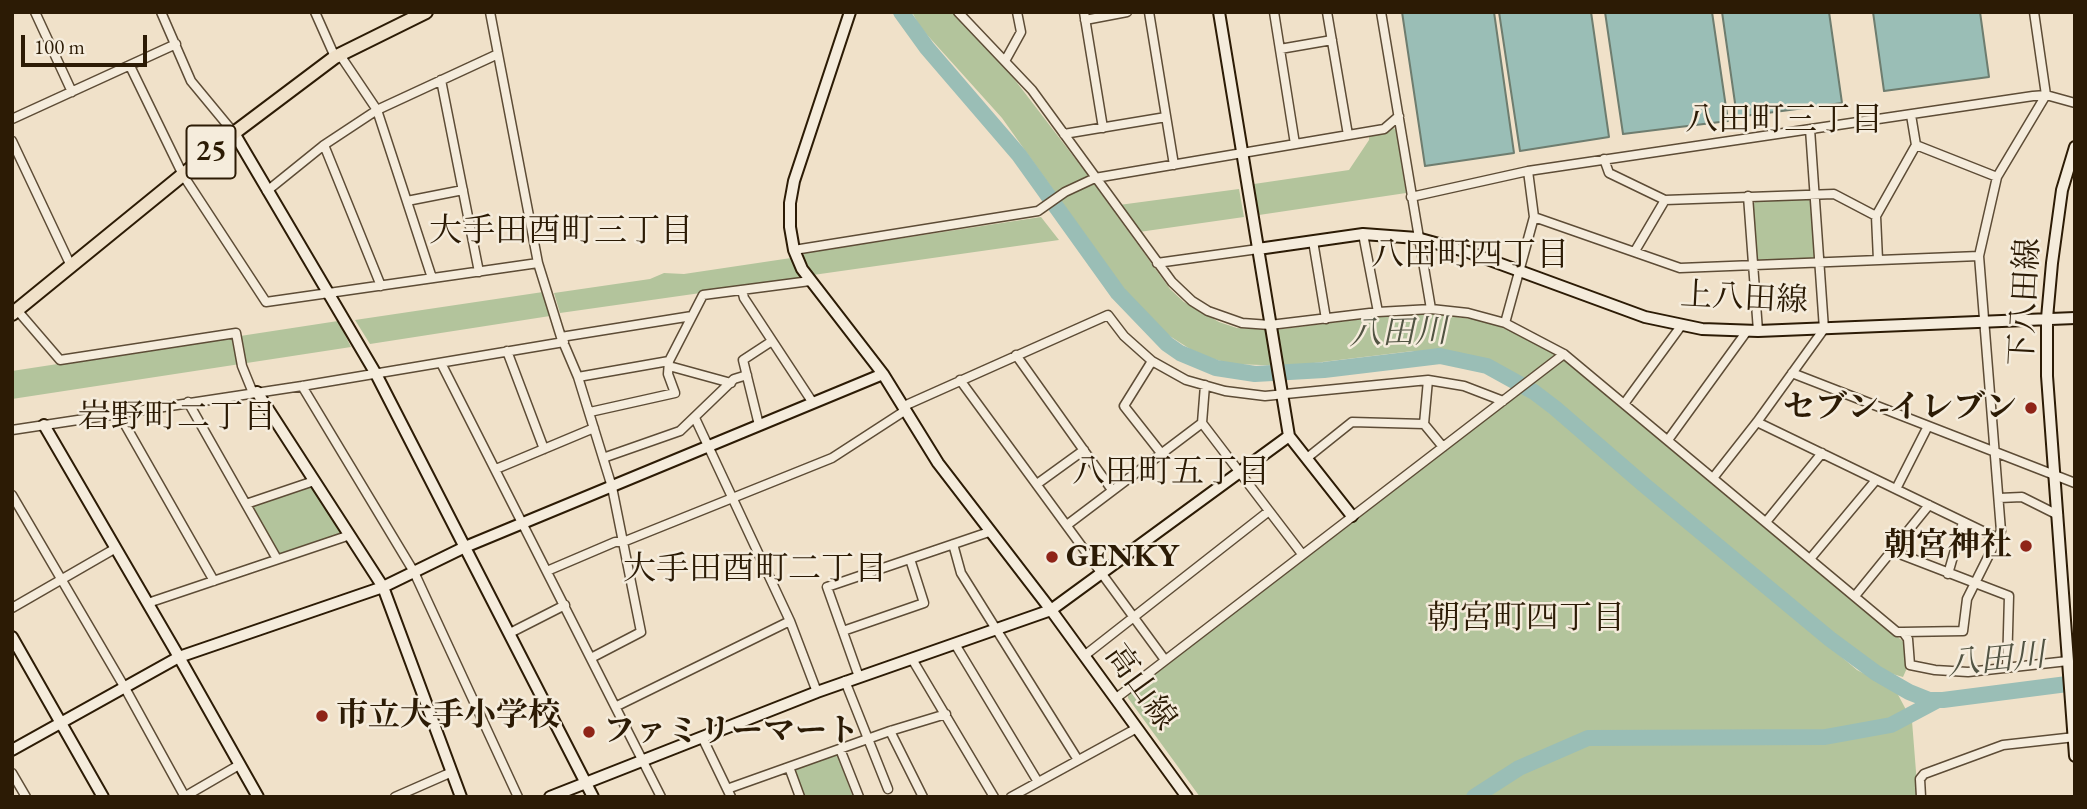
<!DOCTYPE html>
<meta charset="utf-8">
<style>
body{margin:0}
#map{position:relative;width:2087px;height:809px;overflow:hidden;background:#f0e1c9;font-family:"EB Garamond",serif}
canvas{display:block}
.frame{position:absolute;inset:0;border:14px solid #2c1b05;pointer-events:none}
.scale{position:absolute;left:21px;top:35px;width:126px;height:32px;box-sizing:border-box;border:4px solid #2c1b05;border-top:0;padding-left:9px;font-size:21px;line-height:24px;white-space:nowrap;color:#2c1b05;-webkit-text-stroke:5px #f5ecdc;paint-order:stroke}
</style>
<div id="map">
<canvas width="2087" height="809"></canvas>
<div class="frame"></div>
<div class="scale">100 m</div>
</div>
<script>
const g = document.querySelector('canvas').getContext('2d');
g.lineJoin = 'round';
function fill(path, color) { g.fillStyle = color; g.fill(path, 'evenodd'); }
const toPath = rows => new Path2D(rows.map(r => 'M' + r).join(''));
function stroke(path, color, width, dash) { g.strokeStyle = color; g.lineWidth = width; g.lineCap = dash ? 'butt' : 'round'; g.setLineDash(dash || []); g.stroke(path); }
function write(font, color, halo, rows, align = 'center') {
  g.font = font + ' "EB Garamond","Noto Serif JP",serif'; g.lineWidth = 5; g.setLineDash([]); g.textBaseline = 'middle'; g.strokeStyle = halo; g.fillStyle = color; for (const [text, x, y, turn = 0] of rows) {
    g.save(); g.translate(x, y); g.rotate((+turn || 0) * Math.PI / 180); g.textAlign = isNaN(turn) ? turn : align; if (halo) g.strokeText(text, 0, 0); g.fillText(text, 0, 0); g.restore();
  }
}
fill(toPath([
 [912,12,952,12,1005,67,1087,174,1170,289,1184,302,1219,322,1237,328,1274,330,1380,317,1431,314,1472,319,1498,326,1529,339,1563,359,1905,643,1907,668,1903,677,1889,673,1855,653,1707,528,1537,389,1510,373,1457,352,1413,351,1289,366,1233,364,1213,359,1190,349,1165,333,1138,309,1002,118,920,27],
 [1390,127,1396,129,1406,193,1259,215,1254,184,1349,170,1369,140,1369,136,1385,134],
 [1239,189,1244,217,1139,232,1119,205],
 [1807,199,1810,201,1815,257,1812,259,1757,260,1753,204,1756,201],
 [1041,217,1059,240,813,275,803,256,805,253],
 [791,258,800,276,799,279,560,313,554,293,650,279,664,273,684,274],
 [543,292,550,316,370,344,355,320],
 [338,321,351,347,12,399,12,371],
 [1522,391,1601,454,1857,670,1895,689,1912,721,1918,797,1200,797,1128,698,1128,694],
 [311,487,315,488,342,531,341,535,282,555,278,554,253,509,255,505],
 [837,754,853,797,804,797,794,769]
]), '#b3c49c');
const water = toPath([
 [1402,12,1494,12,1514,153,1425,166,1402,12],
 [1499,12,1591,12,1609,137,1520,151,1499,12],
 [1605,12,1712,12,1728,121,1623,134,1605,12],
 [1722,12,1829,12,1842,103,1737,117,1722,12],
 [1873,12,1980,12,1989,77,1884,91,1873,12]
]);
fill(water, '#9abeb6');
stroke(water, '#6e7d6f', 2);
stroke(toPath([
 [901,12,927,48,1019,155,1118,293,1167,344,1180,353,1216,368,1255,374,1324,370,1440,356,1487,366,1534,392,1555,408,1643,484,1830,639,1876,673,1909,692,1929,700,1943,700,2075,683],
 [1474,797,1519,768,1588,738,1825,737,1891,725,1938,700]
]), '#9abeb6', 16);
const street = toPath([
 [35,12,72,92],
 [161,12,191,81,234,133],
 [315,12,335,57],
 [490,12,538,263,561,337,578,377,612,487,641,632,591,658],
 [958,12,1032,90,1172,282,1192,301,1208,311,1242,323,1270,325,1378,312,1431,309,1468,313,1505,323,1564,354,1897,632,1903,632,1908,639,1910,665,1935,670,1968,672,2068,661],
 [1084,12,1103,128],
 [1149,12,1174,165],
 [1274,12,1295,144],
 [1327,12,1348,135],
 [1381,12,1431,309],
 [1085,20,1127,12],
 [1280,49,1332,40],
 [340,55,377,110,432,278],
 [1005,61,1021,32,1017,12],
 [130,66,183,175,266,302,538,263],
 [441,80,479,272],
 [12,119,176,44],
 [1064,134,1166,117],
 [12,141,71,266],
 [324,145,381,286],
 [1916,145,1997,177],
 [1604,159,1609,173,1665,200,1834,194,1876,216],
 [267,191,324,145,377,110,498,54],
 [1748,196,1758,331],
 [1411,197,1528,171,2033,96,2046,95,2075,103],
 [407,201,463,190],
 [1534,217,1680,268,1979,256],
 [1363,234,1378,312],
 [1313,241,1326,319],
 [794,250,1038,211,1065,192,1095,178,1384,129,1399,116],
 [1635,251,1665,200],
 [1878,260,1876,216,1916,145,1911,115],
 [1157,263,1258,249],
 [742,290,744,298,813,403],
 [17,310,60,360,236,333,242,366,253,393],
 [1505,323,1534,217,1528,171],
 [561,337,692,316],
 [507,351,544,449],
 [1016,355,1112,490],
 [1152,361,1124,406,1161,453],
 [441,363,661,797],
 [669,366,731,383],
 [1792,373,2075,483],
 [578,377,669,361],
 [960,380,1165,660],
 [1428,380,1424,424,1443,447],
 [1205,385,1202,423,1302,554],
 [302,386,414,572,518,797],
 [188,402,277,559],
 [1624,404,1681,326],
 [904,406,1108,315,1124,336,1152,361,1186,380,1225,391,1265,396,1428,380,1464,386,1503,401],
 [590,412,675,393,668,374,669,361,703,295,810,281],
 [119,414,214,581],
 [695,418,790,621,817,692],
 [1757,422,1997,538],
 [759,425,743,360,772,341],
 [12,430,302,386,564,342],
 [1668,440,1747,331],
 [603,458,680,431,734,379,747,375],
 [1307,458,1352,422,1424,424],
 [496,469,594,428],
 [1713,478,1757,422,1824,329,1810,129],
 [1037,484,1084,450],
 [1896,489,1928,426],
 [12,495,125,688,185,797],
 [1999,498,2022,497,2058,515],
 [246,504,314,481],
 [1766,522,1822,453],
 [1067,525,1202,423],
 [953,544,961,573,1078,760],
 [1892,551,2009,596,2007,668],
 [1810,559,1876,480],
 [547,571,615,542,623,542,832,458,906,410],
 [1948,574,1963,522],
 [1855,596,1929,505],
 [148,603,350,535],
 [12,608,116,548],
 [843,631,924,603,910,559],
 [1903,632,1963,631,1967,599,2001,531,1979,256,1997,177,2046,95,2034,12],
 [510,633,565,605],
 [955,644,1038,782],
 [1084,656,1269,511],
 [912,659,994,797],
 [859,677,827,587,989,532],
 [845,681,888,789],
 [1115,699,1564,354],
 [617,706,790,621],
 [890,731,923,797],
 [702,737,731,797],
 [840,749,859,797],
 [789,767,800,797],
 [12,773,26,797],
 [727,789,890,731,946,714],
 [184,797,239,765],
 [395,797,452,772],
 [1011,797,1137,728],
 [1921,797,1920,779,1924,774,2003,745,2075,737]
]);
const secondary = toPath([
 [850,12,794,181,790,203,790,227,794,250,802,269,883,374,938,463,1051,610,1187,797],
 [1219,12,1289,436,1352,516],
 [234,133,376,374,593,797],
 [2075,147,2062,190,2052,263,2047,318,2047,376,2075,756],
 [1258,249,1363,234,1417,238,1468,252,1645,317,1702,329,1758,331,2075,318],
 [257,392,383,587,461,797],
 [44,425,179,657,258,797],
 [12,637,103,797],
 [12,750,179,657,383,587,465,547,883,374],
 [550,797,817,692,1051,610,1289,436]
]);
const primary = toPath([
 [12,314,234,133,335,57,426,12]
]);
stroke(street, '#5d4c36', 11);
stroke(secondary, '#2c1b05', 14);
stroke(primary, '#2c1b05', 16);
stroke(street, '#f5ecdc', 8);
stroke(secondary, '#f5ecdc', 10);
stroke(primary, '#f0e1c9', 12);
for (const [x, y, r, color] of [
 [2031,408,7,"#8f2418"],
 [2026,546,7,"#8f2418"],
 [1052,557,7,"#8f2418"],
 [322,716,7,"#8f2418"],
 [589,732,7,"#8f2418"]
]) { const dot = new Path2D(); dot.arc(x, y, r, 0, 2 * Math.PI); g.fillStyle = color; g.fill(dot); stroke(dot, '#f5ecdc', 2.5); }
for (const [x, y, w] of [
 [211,152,49]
]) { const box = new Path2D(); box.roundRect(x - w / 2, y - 26.5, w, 53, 5); g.fillStyle = '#f5ecdc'; g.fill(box); stroke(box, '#2c1b05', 2); }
write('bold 30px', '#2c1b05', null, [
 ["25",211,152]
]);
write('32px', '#2c1b05', '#f5ecdc', [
 ["上八田線",1744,299,3],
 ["下八田線",2026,302,-87],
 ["高山線",1140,688,54]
]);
write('bold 32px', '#2c1b05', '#f5ecdc', [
 ["セブン-イレブン",2017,408,"right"],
 ["朝宮神社",2012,546,"right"],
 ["GENKY",1066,557],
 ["市立大手小学校",336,716],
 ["ファミリーマート",603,732]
], 'left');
write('33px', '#2c1b05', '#f5ecdc', [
 ["八田町三丁目",1784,121],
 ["大手田酉町三丁目",561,232],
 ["八田町四丁目",1470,256],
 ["岩野町二丁目",177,418],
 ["八田町五丁目",1171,473],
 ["大手田酉町二丁目",755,570],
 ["朝宮町四丁目",1526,619]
]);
write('italic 33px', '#525443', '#f5ecdc', [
 ["八田川",1398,334,-2],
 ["八田川",1996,661,-6]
]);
</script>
